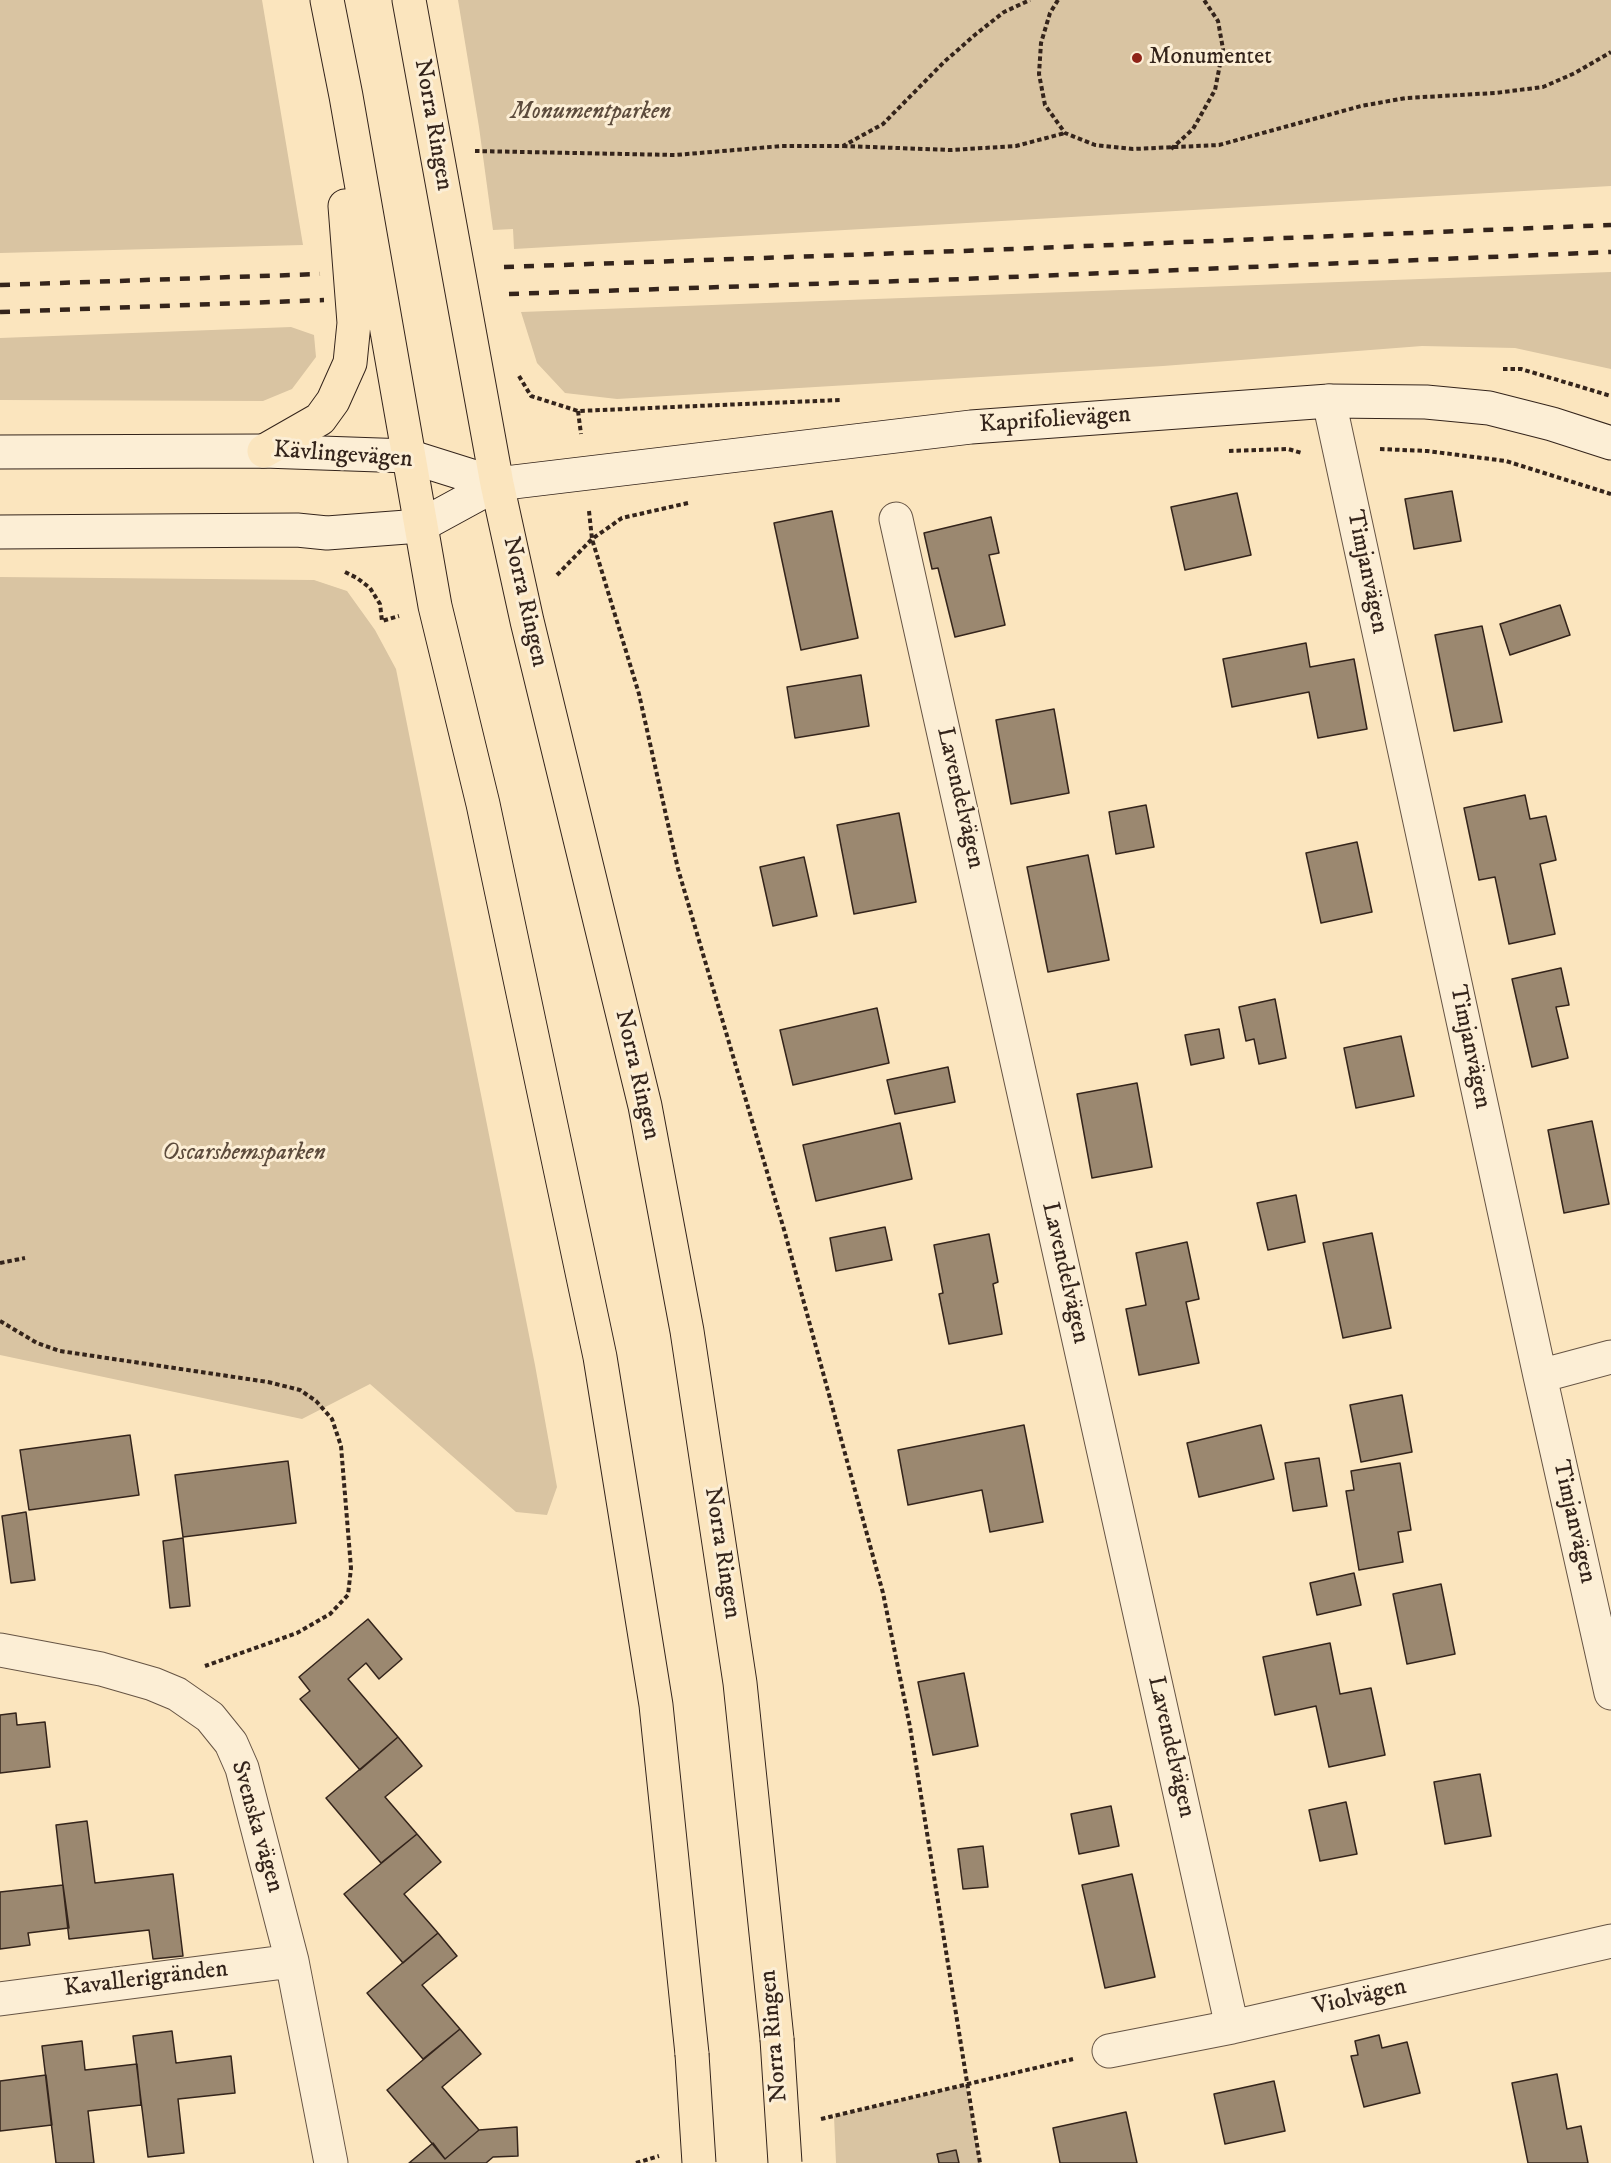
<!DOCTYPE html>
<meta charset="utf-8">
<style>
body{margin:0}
canvas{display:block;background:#fbe5be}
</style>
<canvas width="1611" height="2163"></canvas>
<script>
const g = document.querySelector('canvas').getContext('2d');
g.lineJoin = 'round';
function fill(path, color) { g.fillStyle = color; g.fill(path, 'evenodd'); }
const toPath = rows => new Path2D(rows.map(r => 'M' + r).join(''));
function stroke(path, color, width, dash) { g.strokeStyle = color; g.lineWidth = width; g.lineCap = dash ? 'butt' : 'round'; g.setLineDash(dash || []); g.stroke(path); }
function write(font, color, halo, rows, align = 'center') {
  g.font = font + ' "IM FELL DW Pica",serif'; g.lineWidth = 6; g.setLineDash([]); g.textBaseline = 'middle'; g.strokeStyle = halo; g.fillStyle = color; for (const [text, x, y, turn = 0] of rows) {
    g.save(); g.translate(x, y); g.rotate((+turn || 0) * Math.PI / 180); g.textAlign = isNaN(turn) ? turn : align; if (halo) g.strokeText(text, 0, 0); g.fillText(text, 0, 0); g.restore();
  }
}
fill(toPath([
 [0,0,262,0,303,245,0,253],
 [458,0,1611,0,1611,186,514,249,513,229,493,230,479,127],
 [1611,272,1611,369,1515,348,1422,346,1163,366,617,399,565,393,537,363,521,312],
 [291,327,314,335,316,357,292,389,263,401,0,400,0,338],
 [0,577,314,580,347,591,375,630,396,669,535,1365,557,1487,547,1515,516,1512,370,1384,302,1419,0,1355],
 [966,2085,980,2163,836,2163,834,2116]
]), '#d9c4a2');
const building = toPath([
 [1452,491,1461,541,1414,549,1405,499,1452,491],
 [1237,493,1251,555,1185,570,1171,507,1237,493],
 [832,511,858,638,801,650,774,523,832,511],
 [991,517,999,553,989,555,1005,625,955,637,938,568,932,569,924,533,991,517],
 [1560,605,1570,635,1510,655,1500,624,1560,605],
 [1482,626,1502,722,1454,731,1435,635,1482,626],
 [1306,643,1310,667,1354,659,1367,729,1318,738,1309,692,1232,707,1223,659,1306,643],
 [861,675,869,726,795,738,787,687,861,675],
 [1054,709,1069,793,1011,804,996,720,1054,709],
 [1525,795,1530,819,1546,816,1556,860,1540,864,1555,934,1509,944,1495,877,1479,880,1464,808,1525,795],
 [1146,805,1154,847,1116,854,1109,812,1146,805],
 [899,813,916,902,854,914,837,825,899,813],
 [1357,842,1372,912,1321,923,1306,853,1357,842],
 [1088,855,1109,960,1048,972,1027,867,1088,855],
 [804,857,817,916,773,926,760,867,804,857],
 [1561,968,1569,1005,1556,1007,1568,1058,1532,1067,1512,979,1561,968],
 [1275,999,1286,1058,1259,1064,1254,1039,1246,1041,1239,1007,1275,999],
 [877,1008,889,1063,793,1085,780,1030,877,1008],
 [1219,1029,1224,1058,1191,1065,1185,1035,1219,1029],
 [1401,1036,1414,1096,1356,1108,1344,1048,1401,1036],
 [948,1067,955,1102,895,1114,887,1080,948,1067],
 [1137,1083,1152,1167,1092,1178,1077,1094,1137,1083],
 [1592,1121,1609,1204,1564,1213,1548,1130,1592,1121],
 [900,1123,912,1179,816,1201,803,1145,900,1123],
 [1296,1195,1305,1242,1268,1250,1257,1203,1296,1195],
 [885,1227,892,1260,836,1271,830,1238,885,1227],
 [1372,1233,1391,1328,1343,1338,1323,1243,1372,1233],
 [989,1234,998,1282,993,1284,1002,1334,949,1344,939,1294,943,1293,934,1245,989,1234],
 [1187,1242,1199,1299,1186,1302,1199,1363,1139,1375,1126,1309,1146,1305,1136,1253,1187,1242],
 [1402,1395,1412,1452,1361,1462,1350,1405,1402,1395],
 [1024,1425,1043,1522,990,1532,982,1490,908,1505,898,1450,1024,1425],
 [1261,1425,1274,1479,1199,1497,1187,1443,1261,1425],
 [130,1435,139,1495,29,1510,20,1450,130,1435],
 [1319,1458,1327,1506,1293,1511,1285,1463,1319,1458],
 [288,1461,296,1523,183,1537,175,1475,288,1461],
 [1400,1463,1411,1530,1398,1532,1403,1562,1359,1570,1346,1491,1354,1490,1351,1471,1400,1463],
 [26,1512,35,1580,11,1583,2,1516,26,1512],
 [183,1538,190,1606,170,1608,163,1541,183,1538],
 [1354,1573,1361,1605,1317,1615,1310,1583,1354,1573],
 [1441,1584,1455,1654,1407,1664,1393,1594,1441,1584],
 [368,1619,402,1659,379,1679,366,1663,348,1679,398,1737,360,1770,300,1699,310,1691,299,1677,368,1619],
 [1330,1643,1340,1694,1371,1688,1385,1755,1329,1767,1316,1706,1275,1715,1263,1657,1330,1643],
 [964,1673,978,1746,933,1755,918,1682,964,1673],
 [16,1713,17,1725,45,1722,50,1767,0,1773,0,1715,16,1713],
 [398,1737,422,1766,385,1797,417,1834,381,1863,326,1798,398,1737],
 [1480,1774,1491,1836,1445,1844,1434,1782,1480,1774],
 [1346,1802,1357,1854,1320,1861,1309,1810,1346,1802],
 [1111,1806,1119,1846,1079,1854,1071,1814,1111,1806],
 [87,1821,95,1883,173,1874,183,1956,153,1959,149,1930,69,1939,56,1825,87,1821],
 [417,1834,441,1862,404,1894,438,1933,403,1963,344,1894,417,1834],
 [983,1846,988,1887,963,1889,958,1849,983,1846],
 [1132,1874,1155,1977,1105,1988,1082,1885,1132,1874],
 [63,1885,69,1928,28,1933,30,1945,0,1949,0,1892,63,1885],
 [438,1933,457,1956,422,1985,460,2029,423,2059,367,1993,438,1933],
 [460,2029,481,2054,442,2087,479,2130,445,2159,387,2090,460,2029],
 [172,2031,176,2063,231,2056,235,2093,178,2099,184,2153,148,2157,133,2036,172,2031],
 [1379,2035,1382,2048,1407,2042,1420,2093,1364,2107,1351,2056,1358,2055,1355,2041,1379,2035],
 [82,2041,85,2070,137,2064,141,2105,88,2111,94,2163,56,2163,42,2046,82,2041],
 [1557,2074,1567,2129,1581,2126,1588,2163,1528,2163,1512,2083,1557,2074],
 [46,2075,52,2125,0,2131,0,2081,46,2075],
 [1274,2081,1285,2131,1225,2144,1214,2094,1274,2081],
 [1126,2112,1137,2163,1060,2163,1053,2128,1126,2112],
 [517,2127,518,2156,493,2157,486,2163,409,2163,433,2143,445,2159,479,2130,517,2127],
 [956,2150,959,2163,939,2163,937,2154,956,2150]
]);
fill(building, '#9b8870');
stroke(building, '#34241b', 1.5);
const minor = toPath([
 [1329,401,1540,1376,1611,1693],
 [896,519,1232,2027],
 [1540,1376,1611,1357],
 [0,1650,101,1669,153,1684,177,1694,210,1717,231,1743,242,1768,292,1961,331,2163],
 [0,1999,292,1961],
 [1109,2051,1232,2027,1611,1941]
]);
const secondary = toPath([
 [0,452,264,451,408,456,497,484],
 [0,532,297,530,327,533,420,526,497,484,971,427,1329,401,1426,402,1489,408,1552,424,1611,443]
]);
const primary = toPath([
 [327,0,346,96,435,606,483,804,600,1357,656,1705,692,2054],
 [409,0,497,484,527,621,645,1106,687,1331,740,1683,777,2039],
 [264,451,320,419,333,401,350,363,354,323,345,206]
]);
stroke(minor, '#665444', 35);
stroke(secondary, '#34241b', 35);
stroke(primary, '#34241b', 35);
stroke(toPath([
 [1058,0,1050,13,1041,43,1039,74,1045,105,1065,133,1095,145,1133,149,1219,145,1361,106,1406,98,1495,93,1543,87,1575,73,1611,52],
 [843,146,951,150,1016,146,1065,133],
 [1171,149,1193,129,1215,90,1223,49,1218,21,1204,0],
 [475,151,675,155,782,146,843,146,883,124,944,62,976,34,1004,12,1030,0],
 [1503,369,1521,369,1611,396],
 [519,376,531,396,578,411,840,400],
 [578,411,581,434],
 [1380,449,1427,451,1506,461,1611,494],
 [1229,451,1288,449,1302,453],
 [589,511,592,539,639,694,678,869,785,1233,883,1593,910,1727,980,2163],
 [345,572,357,578,370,588,380,604,382,621,399,616],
 [557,575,592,539,622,518,688,503],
 [0,1263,25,1258],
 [0,1321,37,1343,60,1351,268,1382,300,1390,316,1401,332,1419,341,1446,351,1568,348,1595,330,1614,297,1633,205,1666],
 [821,2119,1073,2059],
 [636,2163,659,2156]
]), '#34241b', 4, [4.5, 3]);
stroke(minor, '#fceed5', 33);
stroke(secondary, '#fceed5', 33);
stroke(primary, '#fbe5be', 33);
stroke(toPath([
 [504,267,961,251,1611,225],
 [0,285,320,274],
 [509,294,963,279,1611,252],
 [0,312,324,300]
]), '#34241b', 4.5, [10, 10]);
const primaryBridge = toPath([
 [777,2039,785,2163],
 [692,2054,699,2163]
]);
stroke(primaryBridge, '#34241b', 35, []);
stroke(primaryBridge, '#fbe5be', 33);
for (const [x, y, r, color] of [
 [1137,58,6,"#8f2418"]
]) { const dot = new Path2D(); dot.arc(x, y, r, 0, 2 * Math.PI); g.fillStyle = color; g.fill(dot); stroke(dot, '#fceed5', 2); }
write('24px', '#34241b', '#fceed5', [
 ["Monumentet",1149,58]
], 'left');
write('italic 24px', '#5d4c3d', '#fceed5', [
 ["Monumentparken",591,113],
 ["Oscarshemsparken",244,1154]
]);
write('24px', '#34241b', '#fceed5', [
 ["Norra Ringen",432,125,80],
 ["Kaprifolievägen",1055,421,-4],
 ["Kävlingevägen",343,456,4],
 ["Timjanvägen",1366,572,78],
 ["Norra Ringen",524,602,77],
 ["Lavendelvägen",959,798,77],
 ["Timjanvägen",1469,1047,78],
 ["Norra Ringen",636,1075,77],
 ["Lavendelvägen",1064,1273,77],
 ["Timjanvägen",1573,1522,77],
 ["Norra Ringen",721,1553,81],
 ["Lavendelvägen",1170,1747,77],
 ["Svenska vägen",256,1827,74],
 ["Kavallerigränden",146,1980,-7],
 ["Violvägen",1360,1998,-13],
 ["Norra Ringen",775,2036,-95]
]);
</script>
